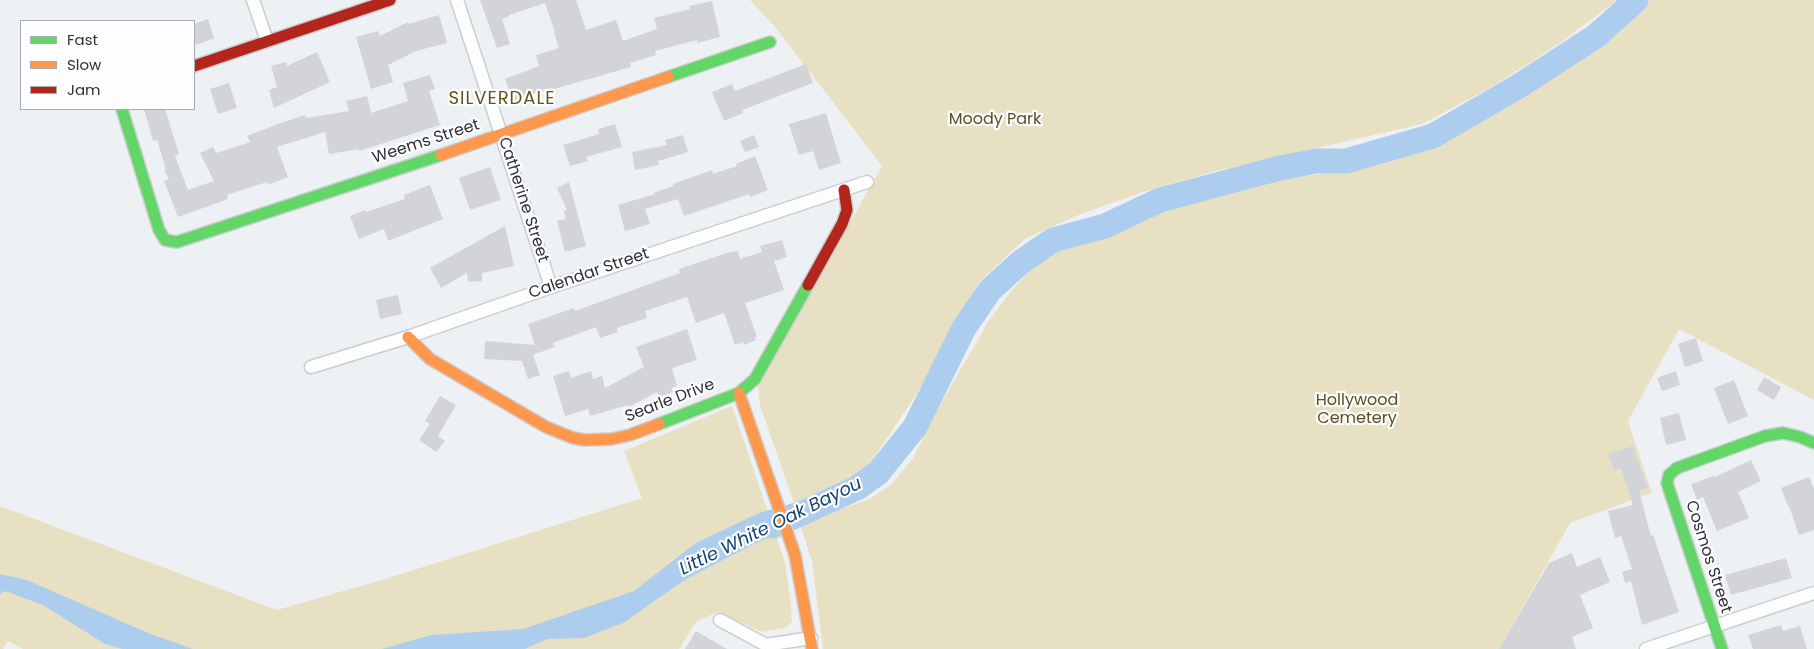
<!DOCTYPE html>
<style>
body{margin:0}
#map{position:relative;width:1814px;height:649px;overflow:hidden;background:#eef1f4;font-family:Poppins,sans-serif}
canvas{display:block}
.legend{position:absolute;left:20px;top:20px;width:175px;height:90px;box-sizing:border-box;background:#fcfdff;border:1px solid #aaabae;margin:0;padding:6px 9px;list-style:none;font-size:15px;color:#2f3134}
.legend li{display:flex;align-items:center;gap:10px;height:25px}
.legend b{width:25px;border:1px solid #aaabae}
</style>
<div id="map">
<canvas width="1814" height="649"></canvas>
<ul class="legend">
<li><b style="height:6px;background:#63d668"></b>Fast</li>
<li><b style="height:6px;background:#ff974d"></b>Slow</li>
<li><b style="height:6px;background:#b3261e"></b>Jam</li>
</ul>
</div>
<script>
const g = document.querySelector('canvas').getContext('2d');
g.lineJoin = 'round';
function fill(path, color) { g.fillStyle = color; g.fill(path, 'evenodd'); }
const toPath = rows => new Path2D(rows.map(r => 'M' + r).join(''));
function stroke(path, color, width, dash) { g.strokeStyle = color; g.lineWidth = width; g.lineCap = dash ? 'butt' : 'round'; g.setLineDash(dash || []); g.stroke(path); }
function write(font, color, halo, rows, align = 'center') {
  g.font = font + ' Poppins,sans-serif'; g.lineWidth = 4.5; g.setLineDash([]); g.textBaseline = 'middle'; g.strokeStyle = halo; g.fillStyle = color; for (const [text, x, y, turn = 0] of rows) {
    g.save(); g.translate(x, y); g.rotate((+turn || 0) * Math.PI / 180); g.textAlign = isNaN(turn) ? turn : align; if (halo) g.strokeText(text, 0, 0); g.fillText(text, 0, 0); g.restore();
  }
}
fill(toPath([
 [750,0,1617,0,1560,43,1490,88,1422,124,1216,171,1143,192,1081,214,1026,238,979,282,916,395,864,472,794,503,760,405,758,385,882,166,776,28],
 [1647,0,1814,0,1814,400,1679,329,1628,421,1652,493,1570,523,1499,649,823,649,812,561,800,524,869,499,891,485,913,458,936,412,988,322,1010,292,1037,263,1058,248,1162,210,1274,181,1353,169,1437,148,1515,102,1580,56],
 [732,406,785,562,791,605,792,622,785,628,762,632,717,612,696,622,679,649,23,649,8,641,3,649,0,649,0,506,277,610,385,579,642,498,624,451]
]), '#e8e0c2');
fill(toPath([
 [800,501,807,521,758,542,686,579,623,623,584,638,547,639,525,649,382,649,431,635,523,629,634,591,696,543,759,513],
 [0,574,27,580,148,633,193,649,122,649,105,644,43,605,5,591,0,594]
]), '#adcdef');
stroke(toPath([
 [774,526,857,488,878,473,915,427,964,328,990,290,1021,262,1053,240,1105,226,1160,200,1276,169,1316,161,1346,161,1433,136,1519,86,1596,36,1636,0]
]), '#adcdef', 25);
fill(toPath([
 [480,0,576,0,586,30,616,20,623,41,657,29,654,18,690,9,689,6,712,1,720,37,697,43,697,40,655,51,656,55,630,63,631,67,547,91,546,89,513,101,505,79,539,66,536,55,559,48,554,32,555,32,545,3,509,15,509,16,502,19,510,44,497,48],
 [439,15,447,43,416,51,388,65,393,82,371,89,356,37,378,31,380,36,408,22,409,24],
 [208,19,214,38,196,45,194,38,194,24],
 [317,52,330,82,274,108,269,90,277,87,271,66,286,62,287,66],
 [806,64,813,83,742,110,743,113,724,121,712,92,732,84,735,91],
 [430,75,435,89,429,91,440,125,359,151,359,149,329,154,325,132,277,147,288,177,268,185,267,182,227,195,228,199,178,217,164,181,169,179,164,170,166,169,157,140,153,141,144,109,165,109,179,154,175,156,188,190,214,181,200,153,213,147,216,153,250,142,247,136,278,124,305,115,306,118,349,111,346,101,367,96,371,113,408,101,403,83],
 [229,83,237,108,218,114,210,89],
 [826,113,841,163,819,170,813,151,799,155,789,124],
 [615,124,622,147,586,157,588,161,570,166,563,145,599,134,598,129],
 [683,135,688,152,658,161,659,165,635,170,632,152,667,145,665,140],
 [754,135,759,147,745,152,740,141],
 [755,156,768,190,750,197,749,194,684,216,678,199,645,209,650,224,625,231,618,205,655,194,655,192,674,186,673,184,712,170,713,174,737,166,736,164],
 [490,167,501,200,470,210,459,178],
 [569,182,586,246,565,252,557,221,566,219,564,211,567,210,557,188],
 [430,185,443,219,388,241,384,229,359,239,350,216,365,210,366,212,405,199,404,195],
 [505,226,514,266,482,273,482,281,468,282,467,273,441,288,430,268],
 [782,240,787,257,774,261,784,290,745,303,757,337,755,337,756,340,744,345,743,342,735,345,724,313,696,323,687,297,645,311,647,318,617,328,618,332,600,338,596,327,553,343,554,346,557,346,533,355,540,375,528,379,522,361,484,359,485,341,535,345,528,324,574,308,575,311,680,273,679,269,730,252,738,251,740,259,762,252,760,246],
 [398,295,402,314,380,319,376,300],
 [687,329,697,360,672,368,677,386,671,388,673,392,659,397,657,392,629,407,628,405,590,416,588,409,565,416,553,376,569,371,571,378,591,371,593,379,602,376,605,388,644,367,636,347],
 [1696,338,1703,361,1685,367,1678,344],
 [1676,371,1680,385,1662,391,1657,378],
 [1764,377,1781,387,1774,400,1757,390],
 [1734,380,1748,416,1728,424,1714,388],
 [440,396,456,405,438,436,445,441,436,452,419,440,430,424,425,421],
 [1679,413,1686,440,1666,445,1660,418],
 [1633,446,1648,488,1639,491,1651,536,1653,535,1679,612,1642,625,1631,581,1625,583,1622,572,1632,569,1621,536,1615,538,1608,511,1633,505,1621,468,1614,471,1608,454],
 [1751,460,1761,481,1738,492,1749,518,1717,531,1703,497,1697,500,1691,484,1714,476,1715,477],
 [1809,477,1814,489,1814,530,1799,535,1789,506,1788,506,1781,488],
 [1572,553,1577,567,1600,557,1610,582,1580,595,1593,628,1572,637,1576,649,1499,649,1549,563],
 [1786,558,1792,578,1731,595,1725,575],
 [1781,625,1783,631,1800,626,1807,649,1753,649,1748,635],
 [696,631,727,649,685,649]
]), '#d2d4d7');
const street = toPath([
 [253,0,267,41],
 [457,0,551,287],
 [311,367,408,337,551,287,867,182],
 [720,620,766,645,811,638],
 [1646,649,1814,593]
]);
const fast = toPath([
 [668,77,770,42],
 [122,109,159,230,165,240,177,242,441,155],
 [659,424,739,393,755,379,808,285],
 [1722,649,1667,483,1669,475,1677,468,1765,436,1783,433,1800,437,1814,443]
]);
const slow = toPath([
 [441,155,668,77],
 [408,337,430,359,546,427,573,438,585,440,612,439,630,435,659,424],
 [739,393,795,555,812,649]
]);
const jam = toPath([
 [194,66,390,0],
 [808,285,842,224,847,210,844,190]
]);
stroke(street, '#cbcdd0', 15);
stroke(fast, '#cbcdd0', 14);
stroke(slow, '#cbcdd0', 14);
stroke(jam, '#cbcdd0', 14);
stroke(street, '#fcfdfd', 12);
stroke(fast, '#63d668', 11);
stroke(slow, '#ff974d', 11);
stroke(jam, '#b3261e', 11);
write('16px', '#5c4e1e', '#fcfdff', [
 ["Moody Park",995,120],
 ["Hollywood",1357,401],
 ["Cemetery",1357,419]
]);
write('16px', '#2f3134', '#fcfdff', [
 ["Weems Street",426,142,-18],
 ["Catherine Street",523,200,72],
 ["Calendar Street",589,274,-19],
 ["Searle Drive",670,401,-21],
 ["Cosmos Street",1708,557,72]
]);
g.letterSpacing = '1px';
write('18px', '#635316', '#fcfdff', [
 ["SILVERDALE",502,99]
]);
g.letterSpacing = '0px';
write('italic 18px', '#15436f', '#fcfdff', [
 ["Little White Oak Bayou",771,527,-26]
]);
</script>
